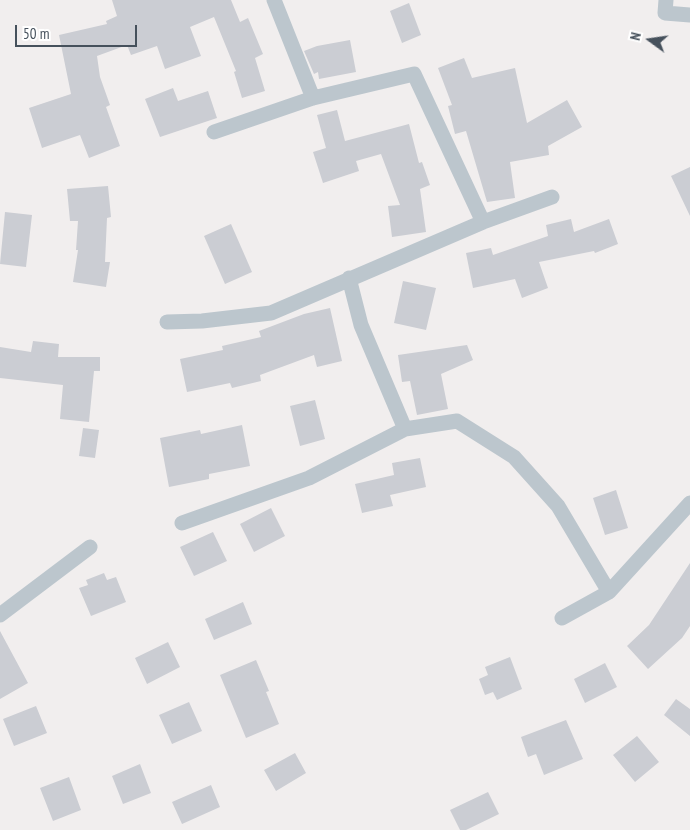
<!DOCTYPE html>
<style>
body{margin:0}
#map{position:relative;width:690px;height:830px;overflow:hidden;background:#f1eeee;font-family:"PT Sans Narrow",sans-serif}
canvas{display:block}
.north{position:absolute;left:625px;top:15px;width:50px;height:50px;-webkit-text-stroke:4px #fff;paint-order:stroke;rotate:284deg;font-size:14px;font-weight:700;line-height:20px;text-align:center;color:#46515c}
.north::after{content:'';display:block;margin:auto;width:18px;height:22px;background:#46515c;clip-path:polygon(50% 0,100% 100%,50% 72%,0 100%)}
.scale{position:absolute;left:15px;top:25px;width:122px;height:22px;box-sizing:border-box;border:2px solid #46515c;border-top:0;padding-left:6px;font-size:15px;line-height:18px;white-space:nowrap;color:#46515c;-webkit-text-stroke:4px #fff;paint-order:stroke}
</style>
<div id="map">
<canvas width="690" height="830"></canvas>
<div class="north">N</div>
<div class="scale">50 m</div>
</div>
<script>
const g = document.querySelector('canvas').getContext('2d');
g.lineJoin = 'round';
function fill(path, color) { g.fillStyle = color; g.fill(path, 'evenodd'); }
const toPath = rows => new Path2D(rows.map(r => 'M' + r).join(''));
function stroke(path, color, width, dash) { g.strokeStyle = color; g.lineWidth = width; g.lineCap = dash ? 'butt' : 'round'; g.setLineDash(dash || []); g.stroke(path); }
fill(toPath([
 [112,0,231,0,240,22,248,18,263,54,255,58,265,91,242,98,234,72,236,71,214,17,190,27,201,56,165,69,157,46,131,55,127,45,97,56,100,77,110,105,106,107,120,146,89,158,80,135,42,148,29,108,71,94,59,35,107,24,106,21,117,16],
 [409,3,421,35,402,43,390,11],
 [350,40,356,72,319,79,318,72,314,74,304,51,317,46],
 [464,58,472,78,515,68,527,123,567,100,582,127,548,146,549,155,510,162,515,198,487,202,466,131,455,134,448,106,452,105,438,68],
 [173,88,178,101,208,91,217,118,160,137,145,99],
 [337,110,345,141,409,124,419,163,422,162,430,185,420,189,426,232,392,237,388,206,400,205,381,154,356,161,359,171,323,183,313,152,326,148,317,115],
 [690,167,690,216,671,176],
 [108,186,111,217,107,218,105,262,110,262,106,287,73,282,78,250,76,250,78,221,70,221,67,189],
 [5,212,32,215,26,267,0,264],
 [571,219,574,232,609,219,618,244,595,253,594,251,539,262,548,288,522,298,515,279,473,288,466,253,491,248,493,255,548,236,546,225],
 [231,224,252,272,225,284,204,236],
 [403,281,436,288,426,330,394,323],
 [330,308,342,361,317,367,314,355,260,375,261,381,232,388,230,383,187,392,180,359,223,350,222,346,261,337,259,331,304,314],
 [33,341,59,344,58,357,100,357,100,371,94,371,89,422,60,419,63,385,0,378,0,347,31,352],
 [467,345,473,360,441,374,448,409,417,415,410,381,402,382,398,355],
 [315,400,325,439,300,446,290,406],
 [242,425,250,466,209,474,209,479,169,487,160,438,200,430,201,434],
 [83,428,99,430,95,458,79,456],
 [420,458,426,487,390,495,393,506,362,513,355,484,394,475,392,463],
 [616,490,628,528,605,535,593,498],
 [271,508,285,536,254,552,240,524],
 [213,532,227,561,194,576,180,547],
 [690,563,690,626,682,638,648,669,627,646,649,625],
 [104,573,107,580,116,577,126,602,91,616,79,588,88,585,86,580],
 [243,602,252,624,214,640,205,619],
 [0,631,28,683,0,699],
 [168,642,180,667,147,684,135,658],
 [510,657,522,689,497,700,493,692,485,695,479,679,488,675,485,667],
 [256,660,269,691,266,692,279,724,246,738,220,675],
 [605,663,617,687,585,703,574,679],
 [676,699,690,709,690,736,664,715],
 [189,702,202,731,172,744,159,715],
 [36,706,47,733,14,746,3,719],
 [566,720,583,759,544,775,536,754,528,757,521,737],
 [637,736,659,762,635,782,613,755],
 [295,753,306,773,276,791,264,770],
 [140,764,151,793,123,804,112,776],
 [69,777,81,810,53,821,40,788],
 [211,785,220,807,182,824,172,802],
 [488,792,499,814,466,830,460,830,450,810]
]), '#cbcdd3');
stroke(toPath([
 [274,0,313,98],
 [666,0,665,13,690,15],
 [214,132,313,98,414,74,483,222],
 [349,278,361,325,405,429],
 [167,322,202,321,271,313,483,222,552,197],
 [182,523,309,478,405,429,457,421,514,457,558,506,609,592],
 [0,615,90,547],
 [562,618,609,592,690,503]
]), '#bcc6cd', 15);
</script>
